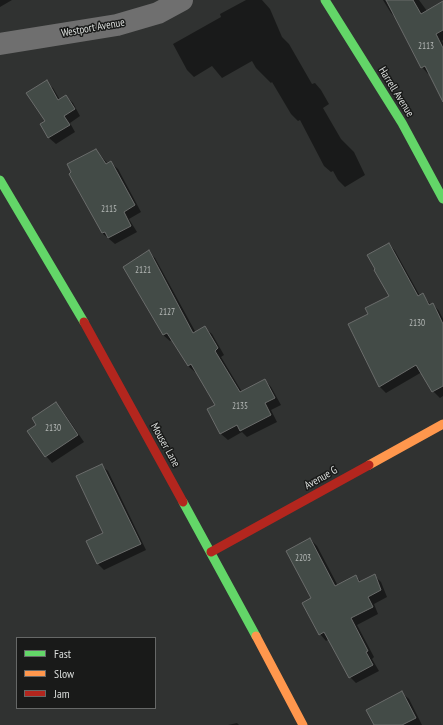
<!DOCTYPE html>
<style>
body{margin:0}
#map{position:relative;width:443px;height:725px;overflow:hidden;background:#303231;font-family:"PT Sans Narrow",sans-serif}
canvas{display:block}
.legend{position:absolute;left:16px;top:637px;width:140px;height:72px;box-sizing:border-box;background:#191a19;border:1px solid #666867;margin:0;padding:5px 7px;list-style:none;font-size:12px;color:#dadddb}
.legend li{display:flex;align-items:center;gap:8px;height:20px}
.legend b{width:20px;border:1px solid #666867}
</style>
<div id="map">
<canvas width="443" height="725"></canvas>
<ul class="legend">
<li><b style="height:5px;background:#63d668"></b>Fast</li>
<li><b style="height:5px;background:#ff974d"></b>Slow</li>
<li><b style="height:5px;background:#b3261e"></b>Jam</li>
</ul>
</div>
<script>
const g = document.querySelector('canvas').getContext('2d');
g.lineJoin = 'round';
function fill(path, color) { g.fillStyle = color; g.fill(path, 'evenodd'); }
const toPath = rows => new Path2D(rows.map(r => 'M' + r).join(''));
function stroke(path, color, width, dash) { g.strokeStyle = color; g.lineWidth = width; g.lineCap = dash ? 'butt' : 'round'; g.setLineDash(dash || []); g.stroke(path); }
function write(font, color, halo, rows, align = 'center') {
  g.font = font + ' "PT Sans Narrow",sans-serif'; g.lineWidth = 3; g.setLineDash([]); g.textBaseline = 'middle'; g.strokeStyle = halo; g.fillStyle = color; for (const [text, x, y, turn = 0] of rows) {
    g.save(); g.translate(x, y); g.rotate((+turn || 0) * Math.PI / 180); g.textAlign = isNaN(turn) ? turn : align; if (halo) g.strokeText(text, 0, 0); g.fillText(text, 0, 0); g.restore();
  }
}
fill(toPath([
 [0,0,12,0,0,7],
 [246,0,262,0,270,9,282,37,289,44,312,84,315,83,321,90,329,104,323,108,341,139,354,152,365,175,345,187,338,180,333,171,331,172,324,166,300,120,298,121,291,114,272,82,271,83,256,68,252,61,222,78,212,66,194,77,187,70,173,44,221,17,220,14],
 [383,0,419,0,427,11,443,2,443,40,442,41,443,43,443,100,430,73,428,74,422,67,398,20,391,13],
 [46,82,53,88,60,100,66,96,73,103,80,116,70,123,75,132,56,144,49,138,41,124,47,121],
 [96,150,108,164,111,163,118,169,141,212,129,219,137,232,115,244,102,233],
 [389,244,395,251,420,296,422,294,431,305,433,304,439,311,443,319,443,396,440,398,433,391,422,372,386,393,379,386,369,314,390,296],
 [148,252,155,258,196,333,205,328,212,334,224,355,221,357,242,392,265,380,271,387,281,405,271,410,277,422,247,437,242,432,228,440,221,434,208,410,216,406,196,371,195,372,188,366,173,340,170,341,163,335],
 [56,404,62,410,84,442,52,463,46,456,29,431,38,425],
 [101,465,108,471,146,550,104,570,98,564,87,541,104,533],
 [310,539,317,546,338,586,356,576,361,582,374,575,381,582,387,597,374,604,378,614,357,625,374,657,372,659,379,671,356,683,350,677,329,639,326,641,320,634,312,599],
 [402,693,409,699,422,725,375,725],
 [237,723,239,725,228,725]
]), '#0007');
const building = toPath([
 [386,0,413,0,421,14,443,1,443,30,436,34,443,48,443,102,425,66,421,68,386,0],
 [47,80,58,100,66,95,75,109,64,116,70,125,48,138,40,124,45,121,26,93,47,80],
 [96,149,106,164,111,161,135,205,124,212,131,226,108,238,105,232,102,233,69,174,71,172,67,164,96,149],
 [389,243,418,296,423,293,429,305,433,303,443,324,443,386,432,392,416,365,379,387,348,324,368,314,365,308,389,296,374,270,375,269,367,255,389,243],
 [149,250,193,333,205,326,218,348,215,351,240,392,265,379,275,398,265,403,271,415,240,431,237,425,220,434,207,409,215,405,191,364,188,366,167,333,163,335,123,267,149,250],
 [56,402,78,435,45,457,27,431,36,425,32,418,56,402],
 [102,464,141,544,97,564,86,541,103,533,76,476,102,464],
 [310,538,335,586,356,575,359,582,375,574,381,590,368,597,373,607,351,618,368,651,366,652,373,665,349,678,324,632,319,635,318,633,302,603,311,598,286,551,310,538],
 [402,691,416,718,402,725,374,725,366,710,402,691]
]);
fill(building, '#434b47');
stroke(building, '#6a6c6b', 1);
stroke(toPath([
 [0,44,117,25,158,13,182,0]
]), '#6f6f6f', 22);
stroke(toPath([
 [325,0,402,123,443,199],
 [0,180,84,322],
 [183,502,256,636]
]), '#63d668', 9);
stroke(toPath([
 [369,465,443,424],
 [256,636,303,725]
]), '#ff974d', 9);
stroke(toPath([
 [84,322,183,502],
 [211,552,369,465]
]), '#b3261e', 9);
write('9px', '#b4b8b6', null, [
 ["2113",426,46],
 ["2115",109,209],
 ["2121",143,270],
 ["2127",167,312],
 ["2130",417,323],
 ["2135",240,406],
 ["2130",53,428],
 ["2203",303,558]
]);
write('11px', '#dadddb', '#191a19', [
 ["Westport Avenue",93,28,-10],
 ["Harrell Avenue",396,92,58],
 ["Mouser Lane",165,445,61],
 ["Avenue G",321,478,-29]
]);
</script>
